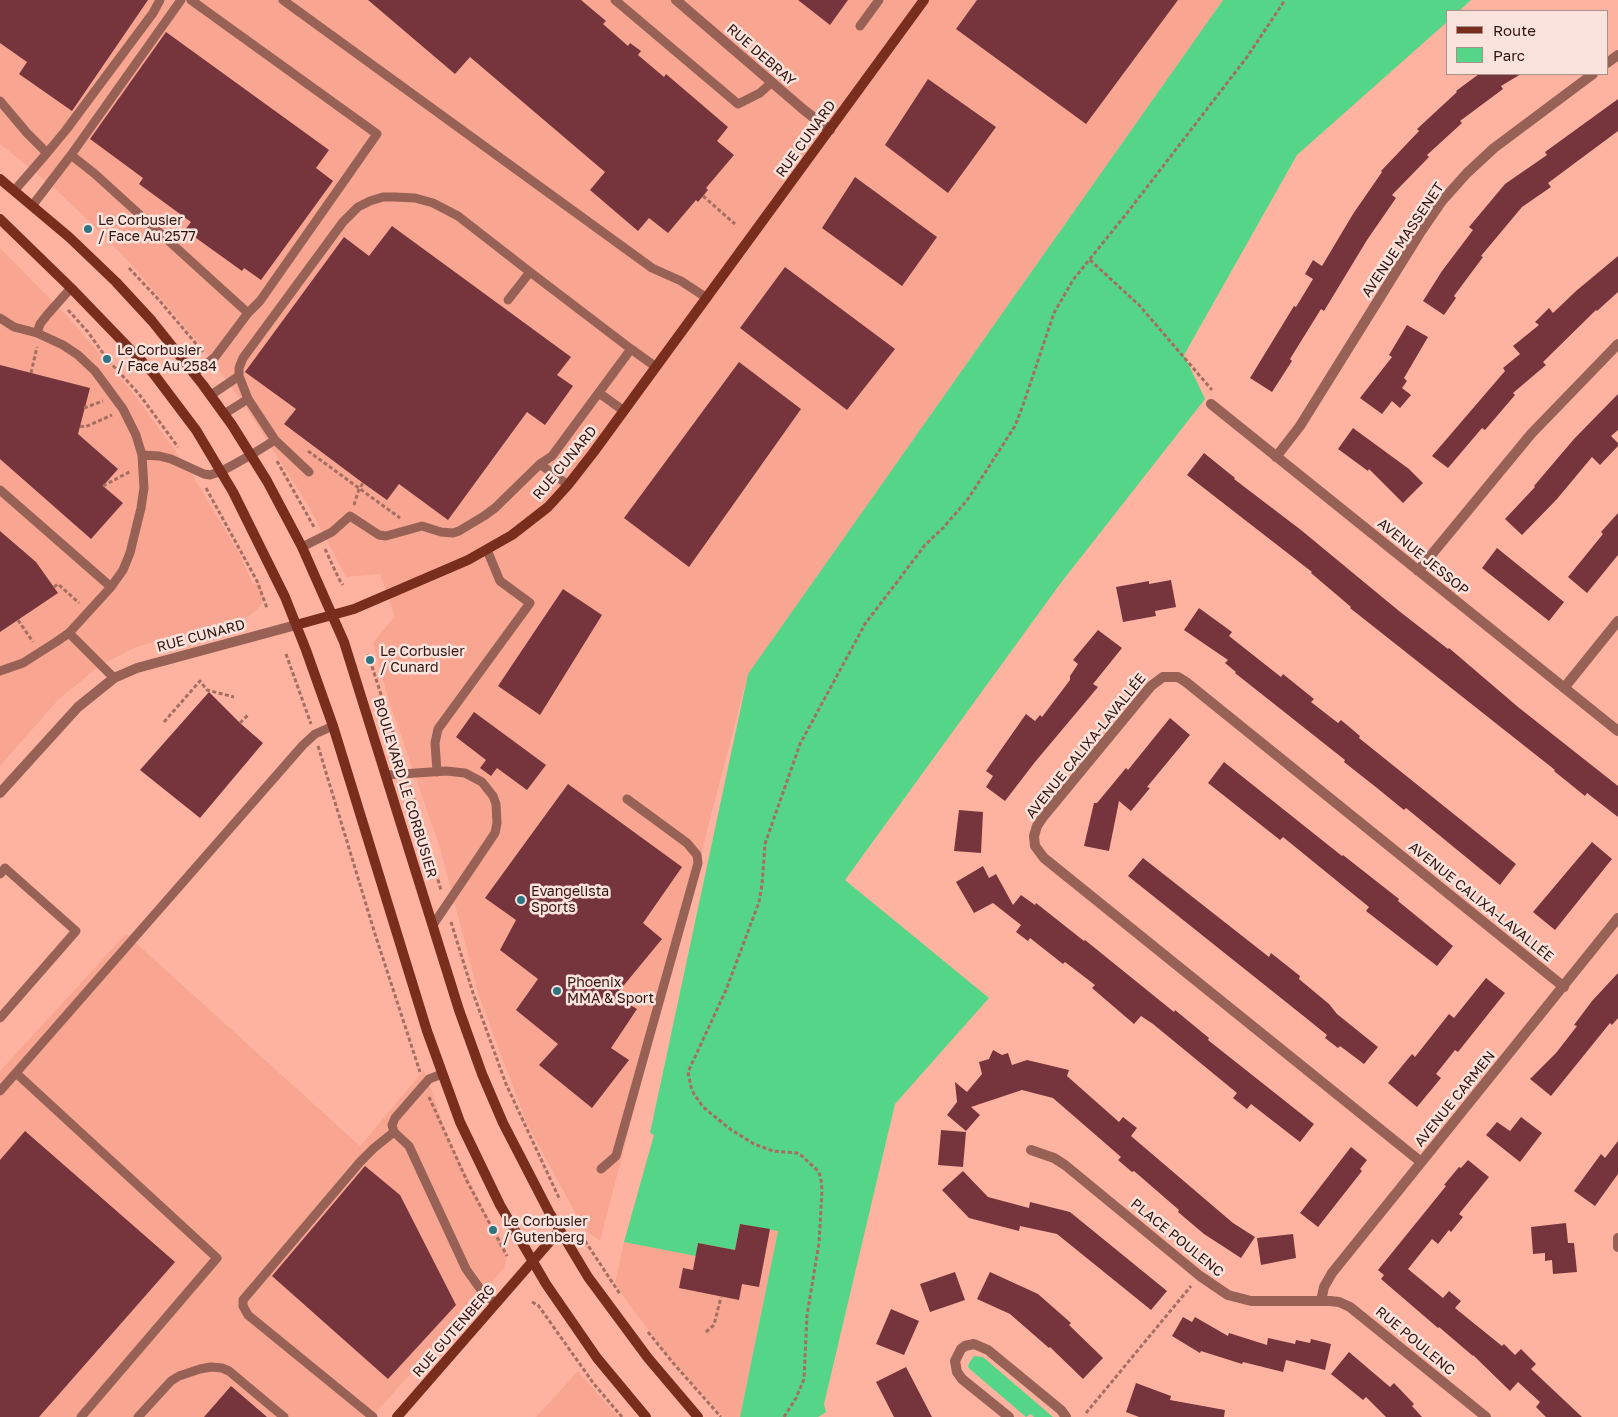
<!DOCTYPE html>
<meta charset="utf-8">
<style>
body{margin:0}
#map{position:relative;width:1618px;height:1417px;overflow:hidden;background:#feb3a1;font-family:"Golos Text",sans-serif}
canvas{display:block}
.legend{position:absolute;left:1446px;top:10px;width:162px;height:65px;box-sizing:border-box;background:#fbe3dd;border:1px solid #aa908a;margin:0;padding:6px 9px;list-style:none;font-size:15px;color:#30140e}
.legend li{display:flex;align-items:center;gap:10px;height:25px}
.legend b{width:25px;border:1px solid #aa908a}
</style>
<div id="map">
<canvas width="1618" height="1417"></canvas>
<ul class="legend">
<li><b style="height:6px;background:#792d1c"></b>Route</li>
<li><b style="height:14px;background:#55d587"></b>Parc</li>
</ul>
</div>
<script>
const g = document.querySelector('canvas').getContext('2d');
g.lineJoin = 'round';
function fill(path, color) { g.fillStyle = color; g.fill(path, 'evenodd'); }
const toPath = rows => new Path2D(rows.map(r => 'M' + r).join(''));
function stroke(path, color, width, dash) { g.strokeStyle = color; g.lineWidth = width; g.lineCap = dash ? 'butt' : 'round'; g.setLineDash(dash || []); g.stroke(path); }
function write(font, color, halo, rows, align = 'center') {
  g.font = font + ' "Golos Text",sans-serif'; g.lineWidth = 5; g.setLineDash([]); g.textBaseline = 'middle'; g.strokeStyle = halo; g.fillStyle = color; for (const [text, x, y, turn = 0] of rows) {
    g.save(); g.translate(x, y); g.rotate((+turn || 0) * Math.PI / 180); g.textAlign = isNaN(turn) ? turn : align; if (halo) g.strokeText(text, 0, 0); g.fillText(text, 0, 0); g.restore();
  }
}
fill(toPath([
 [0,0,1223,0,748,674,600,1241,584,1229,527,1124,479,996,440,848,387,695,373,642,395,616,380,574,346,577,308,505,243,403,199,343,130,263,90,222,53,187,0,144],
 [0,248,67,316,134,394,190,471,240,555,253,585,260,582,263,593,262,603,257,610,249,616,136,647,98,667,59,699,0,766],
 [126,934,360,1146,424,1070,448,1138,487,1216,505,1245,506,1261,504,1268,372,1417,0,1417,0,1071],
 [654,1134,778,1231,740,1417,724,1417,717,1410,666,1353,628,1303,615,1283,624,1242],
 [578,1371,618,1417,536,1417]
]), '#f8a692');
fill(toPath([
 [1223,0,1471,0,1459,11,1447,11,1447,22,1297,155,1184,355,1205,399,1060,584,845,880,989,998,895,1104,824,1404,826,1412,818,1417,740,1417,778,1231,740,1224,735,1250,698,1243,696,1256,624,1242,654,1135,650,1133,748,674],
 [974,1356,983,1357,1053,1417,1034,1417,1031,1414,1026,1417,972,1371,968,1367,969,1363]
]), '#55d587');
fill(toPath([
 [0,0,148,0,72,111,19,74,27,62,0,43],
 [368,0,581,0,606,21,603,24,628,46,630,43,641,51,638,55,664,77,666,74,728,127,717,141,734,155,706,188,708,190,698,202,696,200,668,233,649,218,638,231,590,190,605,172,470,57,455,74],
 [798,0,848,0,830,25],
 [977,0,1178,0,1086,124,956,29],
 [166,32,329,150,316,168,333,181,261,280,244,268,242,271,185,230,191,222,139,184,143,178,90,139],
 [1479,74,1521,74,1501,86,1503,89,1460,121,1462,123,1427,155,1429,157,1392,195,1396,198,1367,240,1324,311,1321,309,1290,359,1292,361,1272,392,1250,378,1294,306,1296,307,1313,279,1305,274,1313,260,1322,266,1353,214,1382,172,1381,171,1419,131,1417,129,1457,92,1456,91],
 [928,79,996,127,948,193,885,145],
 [1618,99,1618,131,1548,183,1551,187,1522,207,1481,256,1483,257,1454,296,1456,298,1444,315,1423,301,1442,271,1473,230,1469,227,1505,184,1547,155,1545,152],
 [855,177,937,237,902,286,822,228],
 [392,226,571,357,557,375,573,386,545,425,527,412,448,520,399,484,387,500,363,483,284,424,296,409,245,372,344,237,369,256],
 [1618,256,1618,292,1597,311,1596,310,1543,362,1546,365,1513,393,1515,395,1485,430,1482,428,1448,468,1432,456,1505,371,1503,368,1520,354,1513,346,1539,325,1535,322,1549,308,1553,313,1576,291],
 [785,267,895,349,847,410,740,328],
 [1407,325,1428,337,1404,378,1407,381,1402,388,1411,395,1400,408,1392,401,1382,414,1360,398,1392,357,1389,355],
 [739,362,801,409,689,567,624,518],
 [0,365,90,388,78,434,118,469,103,486,123,503,91,539,0,459],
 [1618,394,1618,430,1611,436,1618,443,1618,446,1600,465,1592,457,1557,499,1522,535,1505,519,1535,487,1534,486,1574,439],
 [1353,428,1409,469,1423,483,1403,503,1369,469,1368,471,1338,449],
 [1204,453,1235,478,1234,479,1301,530,1399,611,1448,649,1449,648,1518,707,1618,786,1618,817,1587,793,1585,796,1554,771,1555,770,1350,608,1351,607,1311,573,1312,572,1187,475],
 [1618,513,1618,555,1587,593,1568,577,1603,534,1601,532],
 [0,531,36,562,58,593,0,632],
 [1497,548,1564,602,1549,621,1482,568],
 [1171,580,1176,607,1155,611,1156,616,1123,622,1116,587,1149,581,1149,584],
 [563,589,602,615,540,715,498,686],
 [1199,608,1232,632,1229,636,1281,677,1283,674,1314,699,1311,702,1338,723,1341,720,1360,736,1359,738,1516,864,1500,885,1406,808,1404,810,1377,788,1344,762,1345,760,1235,673,1236,672,1225,663,1228,660,1184,630],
 [1098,630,1122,648,1093,684,1098,687,1035,762,1005,801,986,787,993,776,986,771,1026,714,1035,721,1040,715,1042,717,1070,680,1070,676,1078,664,1073,660],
 [209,692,240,723,263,743,200,818,140,770],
 [474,712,546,765,527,790,497,768,491,776,480,768,486,760,456,737],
 [1170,718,1190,735,1147,787,1150,788,1131,811,1119,801,1109,851,1084,846,1094,803,1097,803,1126,768,1128,770],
 [1224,762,1342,856,1343,855,1399,899,1398,901,1453,946,1437,966,1366,911,1369,907,1283,837,1280,840,1208,783],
 [568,784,682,867,643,923,662,939,615,996,637,1009,611,1048,629,1060,592,1108,539,1065,558,1044,516,1010,538,979,500,950,516,920,485,898],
 [959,810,983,812,981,853,954,851],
 [1592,842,1612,859,1555,930,1533,912],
 [1143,858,1269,957,1271,953,1300,976,1299,979,1329,1004,1337,1014,1378,1047,1364,1064,1340,1046,1338,1048,1325,1038,1327,1035,1306,1018,1128,876],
 [983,866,989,878,996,874,1013,905,1021,895,1035,905,1036,903,1084,941,1085,940,1174,1012,1175,1010,1209,1038,1208,1040,1314,1124,1300,1142,1251,1104,1247,1109,1233,1098,1237,1093,1153,1024,1141,1016,1134,1024,1092,988,1095,985,1065,962,1063,964,1030,938,1028,941,1016,932,1021,925,993,903,974,913,956,882],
 [1618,973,1618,1018,1612,1025,1610,1023,1551,1096,1530,1079,1556,1053,1577,1026,1574,1025,1592,1001],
 [1486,978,1505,993,1458,1052,1455,1050,1436,1074,1441,1078,1417,1107,1388,1083,1412,1054,1415,1057,1449,1014,1454,1018],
 [993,1050,1002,1055,1008,1053,1012,1065,1027,1060,1069,1070,1067,1076,1119,1122,1123,1117,1137,1128,1131,1136,1233,1223,1255,1237,1241,1258,1204,1234,1178,1212,1179,1210,1134,1171,1132,1172,1118,1160,1121,1157,1053,1098,1022,1090,971,1107,980,1115,966,1131,947,1115,957,1102,955,1082,967,1092,982,1074,979,1062,989,1059],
 [1521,1117,1542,1133,1520,1162,1486,1135,1497,1122,1510,1131],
 [941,1130,966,1132,963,1167,938,1165],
 [25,1131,175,1262,39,1417,0,1417,0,1160],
 [1618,1141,1618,1174,1595,1206,1574,1191,1601,1154,1605,1158],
 [1351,1147,1367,1160,1360,1169,1362,1171,1318,1227,1300,1213],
 [1468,1160,1489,1177,1459,1214,1463,1217,1451,1232,1449,1230,1438,1244,1432,1239,1408,1269,1443,1298,1449,1291,1461,1301,1455,1308,1502,1346,1504,1344,1515,1355,1521,1349,1536,1364,1531,1369,1582,1417,1546,1417,1536,1407,1540,1402,1518,1382,1510,1391,1473,1355,1473,1356,1439,1327,1438,1328,1381,1279,1384,1275,1378,1270,1446,1186,1444,1185,1459,1167,1461,1168],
 [365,1166,400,1195,456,1305,388,1379,272,1276],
 [963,1171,988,1197,1029,1208,1030,1202,1070,1212,1167,1291,1151,1310,1057,1234,1020,1226,1019,1231,969,1218,942,1190],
 [1566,1223,1568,1243,1574,1243,1577,1272,1553,1274,1552,1260,1545,1261,1545,1253,1533,1254,1531,1227],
 [740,1224,770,1229,759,1287,742,1284,739,1300,679,1288,683,1268,693,1270,698,1243,735,1250],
 [1293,1234,1296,1258,1261,1265,1257,1238],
 [955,1272,965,1300,930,1312,920,1284],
 [990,1272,1038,1294,1071,1323,1069,1325,1103,1358,1083,1379,1050,1347,1049,1348,1010,1314,977,1299],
 [891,1309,919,1321,904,1355,876,1344],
 [1183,1317,1192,1322,1195,1317,1228,1336,1229,1333,1267,1345,1268,1338,1295,1344,1296,1340,1310,1343,1311,1339,1331,1344,1325,1370,1286,1360,1283,1372,1243,1362,1242,1364,1201,1351,1200,1353,1172,1336],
 [1349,1352,1390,1387,1394,1383,1414,1404,1412,1406,1422,1417,1386,1417,1366,1397,1363,1400,1331,1374],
 [906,1367,932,1417,894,1417,876,1382],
 [1136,1383,1171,1396,1170,1400,1225,1410,1224,1417,1139,1417,1126,1412],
 [231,1386,267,1417,204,1417]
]), '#76343d');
stroke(toPath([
 [703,196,735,224],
 [1090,260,1139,305,1212,390],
 [129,268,159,300,203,352],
 [68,310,88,332,107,359,139,394,178,447],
 [31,373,37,347],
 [84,408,103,401],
 [80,426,85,427,112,415],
 [308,451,400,518],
 [277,461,314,527],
 [103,486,131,471],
 [206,488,257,581,267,608],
 [354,505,359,489,363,483],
 [325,549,339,579,343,585],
 [54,587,58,584,79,603],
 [18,620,33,642],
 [286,654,311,724],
 [368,654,403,763],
 [164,722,200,681,207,690,234,697],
 [240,723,249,714],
 [318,746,375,934,420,1072],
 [410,786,441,890],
 [451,922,473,993,506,1084,560,1200],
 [429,1097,467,1181,507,1256],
 [585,1241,620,1294],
 [532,1302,538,1305,594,1384,622,1417],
 [648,1332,674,1364,721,1417],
 [706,1332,714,1325,721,1297],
 [1086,1413,1191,1286],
 [784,1417,796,1398,804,1379,807,1315,819,1243,822,1190,821,1180,819,1172,802,1156,797,1153,773,1151,754,1144,730,1129,714,1116,703,1107,694,1094,691,1087,688,1072,726,990,759,902,762,885,765,844,800,744,865,624,925,545,943,528,968,499,1015,426,1023,405,1054,313,1073,280,1127,213,1247,57,1285,0]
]), '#a46e61', 3, [4, 2.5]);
stroke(toPath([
 [191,0,377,134,260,301,248,313],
 [283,0,652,268,681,281,707,298],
 [615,0,738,104,760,93,772,82],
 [860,26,879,0],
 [0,101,27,133,47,153,14,191],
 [47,153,66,130,153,13,160,0],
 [71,155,181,0],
 [32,206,71,155,95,174,248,313,215,357,195,373],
 [508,300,530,272,631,349],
 [0,318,14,327,37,333,40,324,47,315,71,288],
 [599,393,624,411],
 [211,395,239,376],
 [248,399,239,376,239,368,243,358,343,222,358,207,370,201,383,197,395,197,415,198,433,203,458,216,530,272],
 [275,440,309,472],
 [142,455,159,456,171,459,204,474,210,475,222,471,251,455,275,440,248,399,224,414],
 [540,464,552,456,631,349,656,367],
 [0,490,111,587],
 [302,547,332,532,350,516,379,535,386,536,422,526,441,532,453,533,459,531,484,516,495,508,540,464,568,485],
 [69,633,114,678],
 [0,671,23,663,56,642,69,633,111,587,123,570,130,553,141,508,144,488,142,455,136,435,123,409,95,371,78,355,63,345,37,333],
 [437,772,435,743,438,729,530,603,500,581,487,550],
 [387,775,446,771,465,773,482,782,493,796,496,804,497,823,495,833,433,925],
 [0,874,5,868,76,931,0,1018],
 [16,1073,217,1258,81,1417],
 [442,1074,429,1079,395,1118,392,1125,394,1132,409,1146,466,1269,481,1290,496,1304],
 [0,1091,303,745,315,734,333,726],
 [601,1169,616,1156,698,863,697,855,687,843,627,799],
 [138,1417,171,1381,179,1376,200,1369,211,1367,222,1368,229,1371,284,1417],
 [373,1417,248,1315,243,1306,243,1300,360,1162,374,1148,394,1132]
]), '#976155', 9);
stroke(toPath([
 [676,0,804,110,830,130],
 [1607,63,1618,55],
 [1211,404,1618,731],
 [1276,457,1300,426,1420,233,1442,201,1467,173,1494,148,1593,74],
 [1418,571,1531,434,1618,344],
 [1564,688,1618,621],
 [0,793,78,707,114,678,137,668,296,625],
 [1031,1150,1054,1158,1065,1165,1200,1276,1228,1295,1251,1301,1330,1301,1339,1302,1350,1307,1486,1417],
 [1421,1162,1044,858,1035,846,1034,836,1037,826,1043,817,1151,686,1163,677,1178,677,1186,682,1564,987],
 [1618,1238,1618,1247],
 [1321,1301,1324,1287,1332,1273,1618,918],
 [1009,1417,962,1379,957,1372,955,1361,961,1349,965,1346,974,1344,988,1350,1061,1410,1066,1417]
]), '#976155', 10);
stroke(toPath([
 [0,179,69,237,116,282,152,321,203,385,232,425,267,481,302,547,344,642,459,1010,482,1074,503,1123,549,1212,588,1277,648,1358,698,1417],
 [0,219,71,288,153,373,196,430,233,492,285,597,306,650,333,726,427,1031,460,1122,500,1205,546,1284,597,1358,646,1417],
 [296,625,354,609,468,560,512,535,548,507,568,485,593,453,924,0],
 [397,1417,559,1231]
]), '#792d1c', 10);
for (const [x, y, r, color] of [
 [88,229,5,"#2f7483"],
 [107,359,5,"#2f7483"],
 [370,660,5,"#2f7483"],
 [521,900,5,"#2f7483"],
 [557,991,5,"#2f7483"],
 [493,1230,5,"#2f7483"]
]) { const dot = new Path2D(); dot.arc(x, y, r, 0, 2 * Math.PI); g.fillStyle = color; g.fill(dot); stroke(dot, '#fbe3dd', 2); }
write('14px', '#30140e', '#fbe3dd', [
 ["RUE DEBRAY",761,55,41],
 ["RUE CUNARD",806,139,-54],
 ["AVENUE MASSENET",1403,240,-56],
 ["RUE CUNARD",565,463,-50],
 ["AVENUE JESSOP",1423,557,39],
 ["RUE CUNARD",201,636,-15],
 ["AVENUE CALIXA-LAVALLÉE",1086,746,-51],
 ["BOULEVARD LE CORBUSIER",405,788,73],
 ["AVENUE CALIXA-LAVALLÉE",1481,902,39],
 ["AVENUE CARMEN",1455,1099,-51],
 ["PLACE POULENC",1177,1238,39],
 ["RUE GUTENBERG",454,1331,-49],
 ["RUE POULENC",1415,1341,40]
]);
write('14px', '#30140e', '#fbe3dd', [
 ["Le Corbusier",98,221],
 ["/ Face Au 2577",98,237],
 ["Le Corbusier",117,351],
 ["/ Face Au 2584",117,367],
 ["Le Corbusier",380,652],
 ["/ Cunard",380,668],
 ["Evangelista",531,892],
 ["Sports",531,908],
 ["Phoenix",567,983],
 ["MMA & Sport",567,999],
 ["Le Corbusier",503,1222],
 ["/ Gutenberg",503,1238]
], 'left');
</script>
